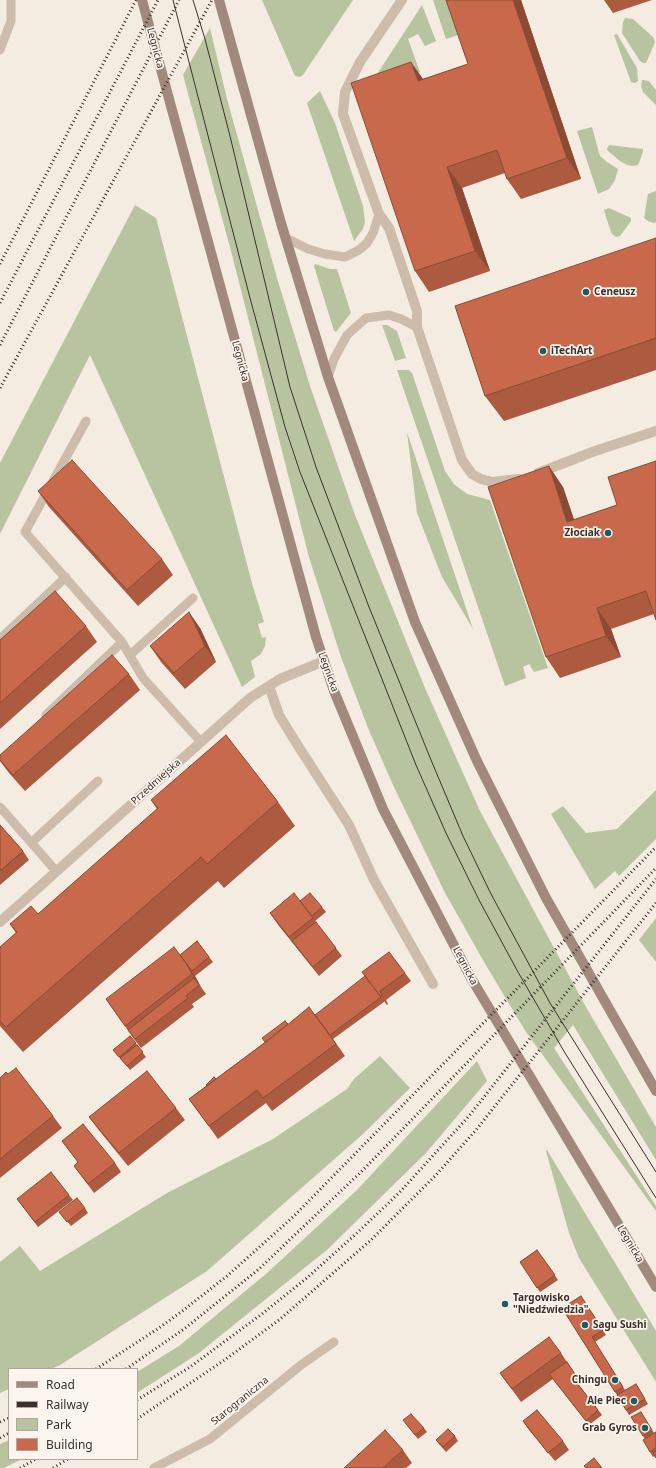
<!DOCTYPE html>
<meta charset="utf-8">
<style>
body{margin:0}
#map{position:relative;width:656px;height:1468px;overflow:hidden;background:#f4ebe1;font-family:"Noto Sans",sans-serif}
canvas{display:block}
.legend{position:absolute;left:8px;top:1368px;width:130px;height:92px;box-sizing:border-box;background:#fbf5ee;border:1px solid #aea6a0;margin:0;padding:5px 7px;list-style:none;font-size:12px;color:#3b302b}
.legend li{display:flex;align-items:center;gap:8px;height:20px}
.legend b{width:20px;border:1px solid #aea6a0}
</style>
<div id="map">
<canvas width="656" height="1468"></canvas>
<ul class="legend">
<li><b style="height:5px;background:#a18a7d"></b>Road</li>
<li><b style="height:5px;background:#3b302b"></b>Railway</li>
<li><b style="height:11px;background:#b8c4a0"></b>Park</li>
<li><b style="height:11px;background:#c8694b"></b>Building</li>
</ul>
</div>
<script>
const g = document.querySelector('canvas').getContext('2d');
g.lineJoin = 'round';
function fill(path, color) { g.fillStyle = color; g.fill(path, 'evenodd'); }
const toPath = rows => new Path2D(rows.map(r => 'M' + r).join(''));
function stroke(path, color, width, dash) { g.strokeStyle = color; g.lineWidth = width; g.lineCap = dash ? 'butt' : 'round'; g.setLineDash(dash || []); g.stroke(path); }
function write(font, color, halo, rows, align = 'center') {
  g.font = font + ' "Noto Sans",sans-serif'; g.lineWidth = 3.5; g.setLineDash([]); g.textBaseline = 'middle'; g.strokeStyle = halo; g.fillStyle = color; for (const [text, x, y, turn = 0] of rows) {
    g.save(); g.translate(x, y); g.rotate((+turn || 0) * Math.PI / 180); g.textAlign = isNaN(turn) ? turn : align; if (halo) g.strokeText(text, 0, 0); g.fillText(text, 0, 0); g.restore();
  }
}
fill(toPath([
 [262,0,353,0,303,75,300,77,295,76],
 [433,0,458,0,465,33,446,39],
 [422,5,436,41,425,46,418,34,408,39,420,72,371,89,370,85],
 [625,18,633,19,653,37,655,42,653,47,646,63,643,63,640,61,622,33,623,22],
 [210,28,227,99,277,278,310,386,355,515,425,688,480,811,586,1007,656,1127,656,1160,573,1025,554,1048,656,1206,656,1211,526,1032,487,967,445,893,393,785,368,728,341,657,309,557,231,251,183,75],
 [617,34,637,68,638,81,635,83,631,82,614,35],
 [642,80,649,81,656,90,656,105,643,92,641,86],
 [320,91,335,123,363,206,365,222,363,229,354,241,307,103],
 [592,127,600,156,607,162,618,169,615,180,609,189,598,194,577,131],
 [609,145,643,149,643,152,638,165,633,166,627,165,620,161,608,151,607,149],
 [656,191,656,222,654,223,648,221,644,218,648,194],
 [135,205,156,218,253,587,264,622,258,624,262,638,266,637,265,646,261,654,251,661,255,677,242,687,90,355,0,534,0,463],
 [609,208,631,218,631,221,620,236,616,237,612,234,609,226,604,210],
 [315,264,330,269,337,269,351,313,336,332,334,331,314,266],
 [382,325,387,325,397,331,406,358,395,361],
 [397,370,409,370,412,373,445,471,454,484,467,494,490,500,548,668,534,672,529,664,523,667,526,678,505,686],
 [407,432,473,629,442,577,417,513],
 [656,790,656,839,619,876,615,871,595,889,551,814,563,806,586,833,617,829],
 [656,918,656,962,639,940],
 [380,1056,410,1088,363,1134,207,1271,60,1365,51,1369,9,1369,9,1389,0,1393,0,1262,20,1246,40,1271,167,1193,273,1139,347,1089,354,1079],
 [477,1061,487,1081,426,1153,328,1249,199,1353,137,1393,137,1372,179,1346,267,1273,357,1190],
 [547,1150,656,1331,656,1382,579,1258,569,1233,546,1151],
 [9,1440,9,1459,22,1459,4,1468,0,1468,0,1444]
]), '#b8c4a0');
stroke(toPath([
 [0,50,11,21,11,0],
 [286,238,308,249,325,254,345,257,359,250,367,243,373,233,379,214],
 [328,377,334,359,347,335,366,318,389,315,401,319,417,327],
 [0,639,66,577],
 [122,642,143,678,201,742],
 [130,655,193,598],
 [46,715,122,642,25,532,86,421],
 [0,807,56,871],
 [32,842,98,781],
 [154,1468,210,1439,301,1365,334,1342]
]), '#cdbbac', 9);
stroke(toPath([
 [402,0,360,62,345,92,343,114,379,214,389,228,417,311,417,327,462,460,472,474,481,479,492,482,519,479],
 [538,473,595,451,656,431],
 [269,686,279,715,295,741,349,825,374,880,433,984],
 [0,922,250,698,280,679,324,661]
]), '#cdbbac', 10);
stroke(toPath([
 [142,0,316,637,334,691,383,809,471,978,656,1287],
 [219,0,281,223,328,377,415,622,477,761,546,898,656,1091]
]), '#a18a7d', 10);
stroke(toPath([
 [173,0,250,298,285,427,300,472,416,765,446,833,479,900,518,972,565,1053,656,1198],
 [193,0,205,39,230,136,290,387,316,467,369,607,431,760,463,836,491,894,550,1003,656,1172]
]), '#3b302b', 1);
stroke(toPath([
 [0,264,136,0],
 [0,303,158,0],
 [0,345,179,0],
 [0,388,212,0],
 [96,1369,159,1328,181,1312,227,1276,293,1217,656,847],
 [126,1369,184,1329,259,1269,302,1228,361,1172,656,868],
 [137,1400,190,1367,262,1314,308,1277,357,1233,399,1193,469,1116,656,879],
 [137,1419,226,1359,279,1320,371,1240,436,1175,476,1130,656,903],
 [0,1422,9,1418],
 [0,1438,9,1433],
 [20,1468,36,1459],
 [53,1468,68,1459]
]), '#3b302b', 3, [1, 3]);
fill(toPath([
 [446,0,521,0,581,179,521,199,507,179,505,173,462,188,490,271,429,292,415,271,423,79,468,64],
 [604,0,652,0,613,13],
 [656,238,656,370,504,421,485,396],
 [563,487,574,520,617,505,654,614,611,629,621,657,560,678,546,657],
 [38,491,162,559,173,575,138,606,49,507],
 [86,626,97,642,0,729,0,640],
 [200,628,216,662,185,689,161,662,150,646],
 [129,674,140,690,25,791,9,773,0,761,0,755],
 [151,800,278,802,295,826,224,888,218,881,23,1052,0,1026,0,947,16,933,10,924,38,914,157,809],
 [0,825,23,851,29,860,0,885],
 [300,901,322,907,326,912,315,921,342,956,319,976,279,926,270,913],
 [197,941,213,962,195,976,201,987,206,994,192,1004,194,1007,141,1048,134,1039,106,999,180,955],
 [405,973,411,981,386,1000,388,1004,387,1005,384,1001,384,1002,333,1039,345,1056,272,1111,266,1103,218,1139,189,1099,265,1042,315,1015],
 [130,1036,146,1057,130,1070,113,1050],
 [8,1074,53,1116,62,1128,0,1178,0,1078],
 [176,1108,185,1120,128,1166,98,1129,89,1117],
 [62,1141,115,1163,121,1172,94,1193,74,1166,78,1162],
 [69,1195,73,1200,38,1227,17,1199],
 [85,1208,88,1213,71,1226,59,1212],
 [537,1250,558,1280,540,1292,520,1262],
 [581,1296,606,1335,595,1342,625,1390,636,1384,648,1404,629,1415,617,1395,562,1308],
 [561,1353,578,1379,576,1381,602,1415,589,1425,553,1379,521,1402,500,1373],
 [641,1412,654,1433,656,1432,656,1458,654,1456,653,1457,650,1452,645,1439,643,1436],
 [403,1420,424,1428,427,1432,418,1439],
 [523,1421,563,1441,569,1450,555,1461,529,1430],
 [455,1436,458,1441,446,1452,439,1444,436,1440],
 [403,1450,412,1463,406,1468,344,1468]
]), '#ac5a40');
fill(toPath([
 [513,0,521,0,581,179,567,158],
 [411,62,426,83,418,81],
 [447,167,462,188,490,271,475,251],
 [549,466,563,487,582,543,567,522],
 [597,608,611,629,621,657,606,636],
 [189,612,200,628,216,662,205,646],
 [186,963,195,976,201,987,192,974]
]), '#8c4a34');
const building = toPath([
 [446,0,513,0,567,158,507,179,497,150,447,167,475,251,415,271,351,83,411,62,418,81,468,64,446,0],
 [656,238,656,338,485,396,455,306,656,238],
 [72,460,162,559,127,590,38,491,72,460],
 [656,461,656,620,646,591,597,608,606,636,546,657,488,487,549,466,567,522,617,505,608,477,656,461],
 [55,591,86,626,0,703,0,640,55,591],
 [189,612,205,646,174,673,150,646,189,612],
 [112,655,129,674,13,775,0,760,0,755,112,655],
 [226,735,278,802,207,864,201,857,6,1027,0,1021,0,947,17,932,10,924,31,906,38,914,158,808,151,800,226,735],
 [0,825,23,851,0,871,0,825],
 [294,893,313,918,289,937,270,913,294,893],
 [310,893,322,907,312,916,300,901,310,893],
 [316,922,336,948,313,967,292,941,316,922],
 [197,941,209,957,192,971,180,955,197,941],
 [174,947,186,963,192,974,125,1026,106,999,174,947],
 [389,952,405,973,380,991,382,995,380,996,362,972,389,952],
 [365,976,381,997,330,1035,315,1015,365,976],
 [194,978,199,985,186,996,188,998,135,1039,128,1030,194,978],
 [309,1007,336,1044,263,1098,257,1090,209,1126,189,1099,274,1036,309,1007],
 [285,1021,288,1024,265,1042,262,1038,285,1021],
 [130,1036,136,1043,119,1057,113,1050,130,1036],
 [137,1045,143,1052,127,1066,120,1058,137,1045],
 [16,1068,53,1116,0,1159,0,1078,6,1072,8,1074,16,1068],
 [147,1071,176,1108,119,1153,89,1117,147,1071],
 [214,1077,216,1079,207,1086,206,1085,214,1077],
 [83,1124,115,1163,88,1184,74,1166,78,1162,62,1141,83,1124],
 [51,1172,69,1195,35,1222,17,1199,51,1172],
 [77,1198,85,1208,67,1222,59,1212,77,1198],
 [537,1250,555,1275,537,1288,520,1262,537,1250],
 [581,1296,603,1330,592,1337,623,1387,615,1392,562,1308,581,1296],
 [549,1337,561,1353,512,1389,500,1373,549,1337],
 [567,1362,575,1374,572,1377,598,1410,586,1421,549,1374,567,1362],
 [636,1384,645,1399,626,1410,617,1395,636,1384],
 [537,1410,563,1441,548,1453,523,1421,537,1410],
 [641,1412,652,1430,643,1436,631,1417,641,1412],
 [411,1414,424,1428,415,1435,403,1420,411,1414],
 [448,1429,455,1436,443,1447,436,1440,448,1429],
 [385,1430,403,1450,383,1468,344,1468,385,1430],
 [656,1432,656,1448,650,1452,643,1440,656,1432],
 [656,1451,656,1458,653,1453,656,1451],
 [594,1458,602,1468,586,1468,584,1466,594,1458]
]);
fill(building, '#c8694b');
stroke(building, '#8c4a34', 1);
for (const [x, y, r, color] of [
 [586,292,4,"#1f5a5e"],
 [543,351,4,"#1f5a5e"],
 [608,533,4,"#1f5a5e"],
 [505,1304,4,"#1f5a5e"],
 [585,1325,4,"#1f5a5e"],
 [615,1380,4,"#1f5a5e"],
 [634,1401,4,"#1f5a5e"],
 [645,1428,4,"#1f5a5e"]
]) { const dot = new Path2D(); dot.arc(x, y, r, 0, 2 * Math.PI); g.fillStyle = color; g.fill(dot); stroke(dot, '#fbf5ee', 1.5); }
write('10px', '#3b302b', '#fbf5ee', [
 ["Legnicka",155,48,75],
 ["Legnicka",240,361,75],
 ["Legnicka",328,672,70],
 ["Przedmiejska",156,782,-42],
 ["Legnicka",465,966,62],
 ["Legnicka",630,1244,59],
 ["Starograniczna",240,1401,-39]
]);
write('bold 10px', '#3b302b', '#fbf5ee', [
 ["Ceneusz",594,292],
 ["iTechArt",551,351],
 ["Złociak",600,533,"right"],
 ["Targowisko",513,1298],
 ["\"Niedźwiedzia\"",513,1310],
 ["Sagu Sushi",593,1325],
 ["Chingu",607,1380,"right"],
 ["Ale Piec",626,1401,"right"],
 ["Grab Gyros",637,1428,"right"]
], 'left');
</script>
